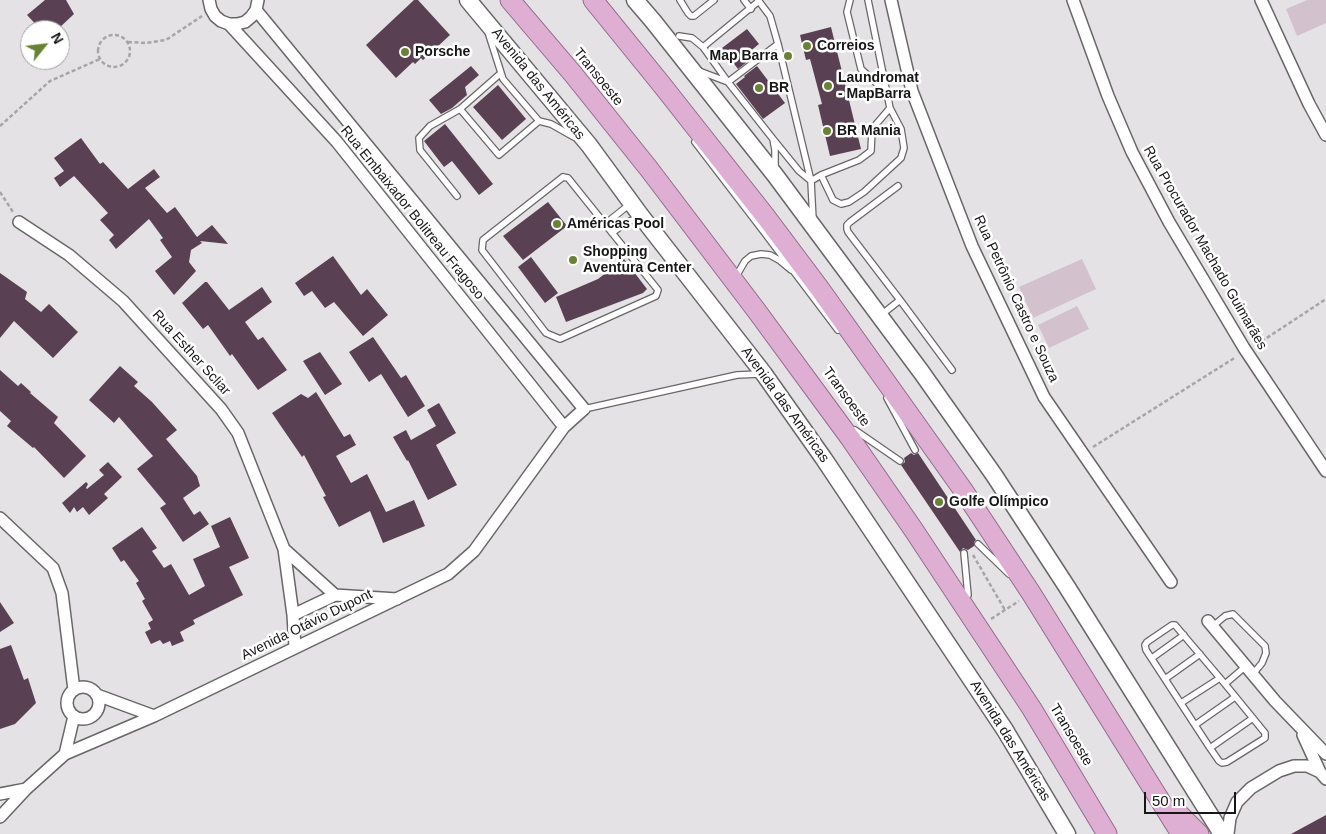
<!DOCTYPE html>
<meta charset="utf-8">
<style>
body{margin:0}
#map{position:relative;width:1326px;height:834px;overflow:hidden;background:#e5e2e5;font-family:Helvetica,sans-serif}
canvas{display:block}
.north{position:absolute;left:20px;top:20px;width:50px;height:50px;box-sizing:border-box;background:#fff;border:1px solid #a3a2a3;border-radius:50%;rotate:61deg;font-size:14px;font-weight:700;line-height:20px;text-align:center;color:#181718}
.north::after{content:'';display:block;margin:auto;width:18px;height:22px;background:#698235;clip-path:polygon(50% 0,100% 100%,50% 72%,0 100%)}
.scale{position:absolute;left:1144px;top:792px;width:92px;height:22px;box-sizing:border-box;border:2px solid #181718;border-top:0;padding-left:6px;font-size:15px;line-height:18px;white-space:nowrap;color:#181718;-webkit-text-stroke:4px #fff;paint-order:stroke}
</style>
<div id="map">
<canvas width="1326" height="834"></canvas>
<div class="north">N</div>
<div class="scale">50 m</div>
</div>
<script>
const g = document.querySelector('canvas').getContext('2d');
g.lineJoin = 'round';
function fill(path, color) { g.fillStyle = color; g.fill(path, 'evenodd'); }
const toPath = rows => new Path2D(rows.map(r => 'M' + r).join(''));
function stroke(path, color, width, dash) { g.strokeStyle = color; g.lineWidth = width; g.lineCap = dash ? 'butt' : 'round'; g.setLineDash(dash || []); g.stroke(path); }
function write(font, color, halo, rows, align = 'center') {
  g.font = font + ' Helvetica,sans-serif'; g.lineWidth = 5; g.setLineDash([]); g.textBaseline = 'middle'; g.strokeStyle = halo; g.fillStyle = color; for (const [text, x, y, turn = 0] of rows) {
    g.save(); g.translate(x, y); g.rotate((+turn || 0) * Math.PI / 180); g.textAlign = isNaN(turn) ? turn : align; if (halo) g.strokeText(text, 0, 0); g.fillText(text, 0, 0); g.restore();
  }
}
fill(toPath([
 [1307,0,1326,0,1326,23,1297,36,1286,9],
 [1082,259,1096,289,1033,318,1019,287],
 [1077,306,1089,329,1049,348,1038,325]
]), '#d3c1ce');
fill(toPath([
 [45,0,66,0,74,14,57,30,41,30,27,15],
 [414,0,418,0,450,35,423,60,421,58,415,64,413,62,396,78,366,45],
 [831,27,861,149,830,156,818,105,822,104,810,59,806,60,800,35],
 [747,29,759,44,748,53,752,58,738,69,722,48],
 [471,66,479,75,465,87,467,95,452,108,441,114,429,100],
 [757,66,785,103,763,119,736,84,745,77,744,76],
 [498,85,526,119,502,140,473,107],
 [445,124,493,184,479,195,452,161,444,167,424,141],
 [81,138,100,164,103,162,128,189,154,169,160,177,145,188,167,213,175,207,197,237,212,225,228,244,200,241,202,243,191,250,189,262,196,271,174,295,155,271,172,257,160,240,163,238,149,219,116,249,109,240,114,235,100,220,108,213,74,176,60,187,54,178,64,171,54,158],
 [548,202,567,226,523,260,503,236],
 [333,256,361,295,367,289,388,315,363,336,334,302,325,308,312,291,304,296,295,283],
 [531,257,558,293,545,303,518,267],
 [624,259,647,289,643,293,566,322,556,297,598,279],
 [0,273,27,292,25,299,41,312,49,304,78,332,53,358,14,321,0,338],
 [205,282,207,282,229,310,262,287,272,302,245,322,258,340,263,337,287,370,258,390,232,354,230,356,208,325,203,329,182,303],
 [373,337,401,378,406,375,425,406,408,417,381,374,369,382,349,352],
 [320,352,342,384,325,395,303,361],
 [120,366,138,382,134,386,152,402,177,430,166,439,197,476,200,486,183,498,194,515,200,511,209,524,183,542,160,508,166,504,137,469,153,456,119,417,114,423,89,400],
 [0,370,18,386,21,383,31,392,30,393,58,417,54,423,86,456,64,478,34,447,33,448,7,426,11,421,0,411],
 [316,392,344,437,350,434,356,445,336,456,351,483,367,474,386,512,414,500,425,526,383,543,370,511,339,527,323,497,326,496,304,455,302,457,272,413,301,394,308,398],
 [439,403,456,433,436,445,457,485,428,500,408,460,407,461,393,437,406,430,411,440,436,426,427,410],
 [911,453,914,455,918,453,976,540,974,542,974,546,968,550,963,548,960,552,901,465,905,462,904,458],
 [108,462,122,477,104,494,108,498,89,515,83,507,77,512,74,507,70,513,62,503,86,482,88,484,86,488,87,489,104,475,99,470],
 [230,517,249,558,229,567,243,595,193,620,195,624,180,632,184,641,172,646,170,641,163,644,160,640,151,644,145,632,151,629,148,623,153,620,142,601,145,599,136,583,139,581,124,560,121,562,112,548,142,527,157,548,152,551,164,568,171,564,189,595,205,586,193,559,220,547,211,526],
 [0,602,14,623,0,632],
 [11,645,24,680,28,678,36,703,15,724,0,729,0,649],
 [1326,815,1326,834,1291,834]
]), '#594153');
const service = toPath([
 [680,0,688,13,691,16,694,16,714,0],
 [744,0,751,9],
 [758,0,770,16,778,44,811,181,813,220],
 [850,0,847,12,861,69,887,93],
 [488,32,503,79,539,121,551,124,574,137],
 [679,36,692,38,703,47,728,82,778,44],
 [703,47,759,1],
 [699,71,728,82,773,139,775,150,775,168],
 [501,73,460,109,499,155,539,121],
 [773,139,799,171,811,181,821,175,859,160,871,151,872,129,890,108],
 [695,142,764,232,838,330],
 [821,175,833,200,841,204,849,202,864,192,901,158,904,148,901,129,890,108,868,0],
 [563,177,568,178,658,290,656,296,560,339,546,333,482,250,483,240,563,177],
 [898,186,850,222,847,225,847,229,848,232,900,300],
 [457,196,420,150,419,138,430,126,460,109],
 [605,224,630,204],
 [612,233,625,223,640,217],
 [738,273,745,261,751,256,761,254,770,255,779,260,791,270],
 [881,315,900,300,952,370],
 [887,398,915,450],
 [584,409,737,375,760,374],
 [855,430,900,461],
 [978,544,1009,574],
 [964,553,968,595],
 [1213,626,1225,616,1233,614,1265,646,1266,653,1262,663,1253,674],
 [1152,658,1184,635],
 [1165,679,1200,654],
 [1225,684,1265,733,1265,738,1262,740,1227,762,1222,763,1219,761,1210,748,1146,650,1145,645,1147,642,1172,625,1175,625,1225,684,1246,666],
 [1181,703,1220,678],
 [1195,725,1235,697],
 [1210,748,1253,718]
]);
const minor = toPath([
 [209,0,211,9,215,16,221,21,229,24,237,24,245,22,251,17,256,10,258,0],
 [891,0,912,91,972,246,1044,397,1171,582],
 [1073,0,1108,96,1132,152,1169,222,1244,348,1326,471],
 [1261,0,1309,104,1326,135],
 [229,24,337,142,564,427],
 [19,222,69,255,123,301,221,409,238,433,284,549,293,615,295,647],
 [0,518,53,568,62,593,74,690],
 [284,549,335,595,397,599],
 [293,615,335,595],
 [1208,621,1275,701,1326,754],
 '67 703a16 16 0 1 1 32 0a16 16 0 1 1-32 0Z',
 [97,695,154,716],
 [1303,735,1320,772,1326,779],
 [65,754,74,716],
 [0,794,26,789],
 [0,817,26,789,65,754,154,716,448,574,474,551,564,427,584,409,256,10],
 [1228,834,1230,818,1237,802,1251,788,1279,771,1294,766,1307,766,1320,772]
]);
const secondary = toPath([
 [468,0,589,145,641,216,764,374,824,459,1005,730,1067,834],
 [635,0,653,21,775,175,922,373,994,475,1067,587,1222,834]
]);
const trunk = toPath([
 [510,0,573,74,649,169,756,310,850,438,913,529,1032,709,1107,834],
 [593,0,662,85,766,217,820,289,963,490,1031,593,1181,834],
 [1175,810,1199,834]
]);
stroke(service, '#696668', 8);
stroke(minor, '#696668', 14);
stroke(secondary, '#696668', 19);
stroke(trunk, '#936c8a', 21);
stroke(toPath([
 '98 51a16 16 0 1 1 32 0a16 16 0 1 1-32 0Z',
 [128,42,146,43,166,40,202,16],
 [0,126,50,81,100,59],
 [0,192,13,212],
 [1256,345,1326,299],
 [1093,447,1236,357],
 [973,555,1005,610],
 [991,619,1019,601]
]), '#a7a5a7', 2.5, [4, 2.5]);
stroke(service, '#fff', 5.5);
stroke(minor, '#fff', 11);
stroke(secondary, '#fff', 16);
stroke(trunk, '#deaed3', 19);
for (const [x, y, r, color] of [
 [807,46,5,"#698235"],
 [405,52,5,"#698235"],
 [788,56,5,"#698235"],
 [828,86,5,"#698235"],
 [759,88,5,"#698235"],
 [827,131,5,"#698235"],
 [557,224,5,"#698235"],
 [573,260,5,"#698235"],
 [939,502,5,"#698235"]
]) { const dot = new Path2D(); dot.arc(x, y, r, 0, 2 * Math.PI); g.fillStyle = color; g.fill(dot); stroke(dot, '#fff', 2); }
write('bold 14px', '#181718', '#fff', [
 ["Correios",817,46],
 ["Porsche",415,52],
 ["Map Barra",778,56,"right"],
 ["Laundromat",838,78],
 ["- MapBarra",838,94],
 ["BR",769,88],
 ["BR Mania",837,131],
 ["Américas Pool",567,224],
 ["Shopping",583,252],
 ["Aventura Center",583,268],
 ["Golfe Olímpico",949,502]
], 'left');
write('14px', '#181718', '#fff', [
 ["Transoeste",598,77,51],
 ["Avenida das Américas",538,84,51],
 ["Rua Embaixador Bolitreau Fragoso",412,213,51],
 ["Rua Procurador Machado Guimarães",1205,248,60],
 ["Rua Petrônio Castro e Souza",1016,299,65],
 ["Rua Esther Scliar",191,353,48],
 ["Transoeste",846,397,54],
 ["Avenida das Américas",785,405,54],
 ["Avenida Otávio Dupont",307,625,-26],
 ["Transoeste",1071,735,59],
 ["Avenida das Américas",1010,741,58]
]);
</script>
